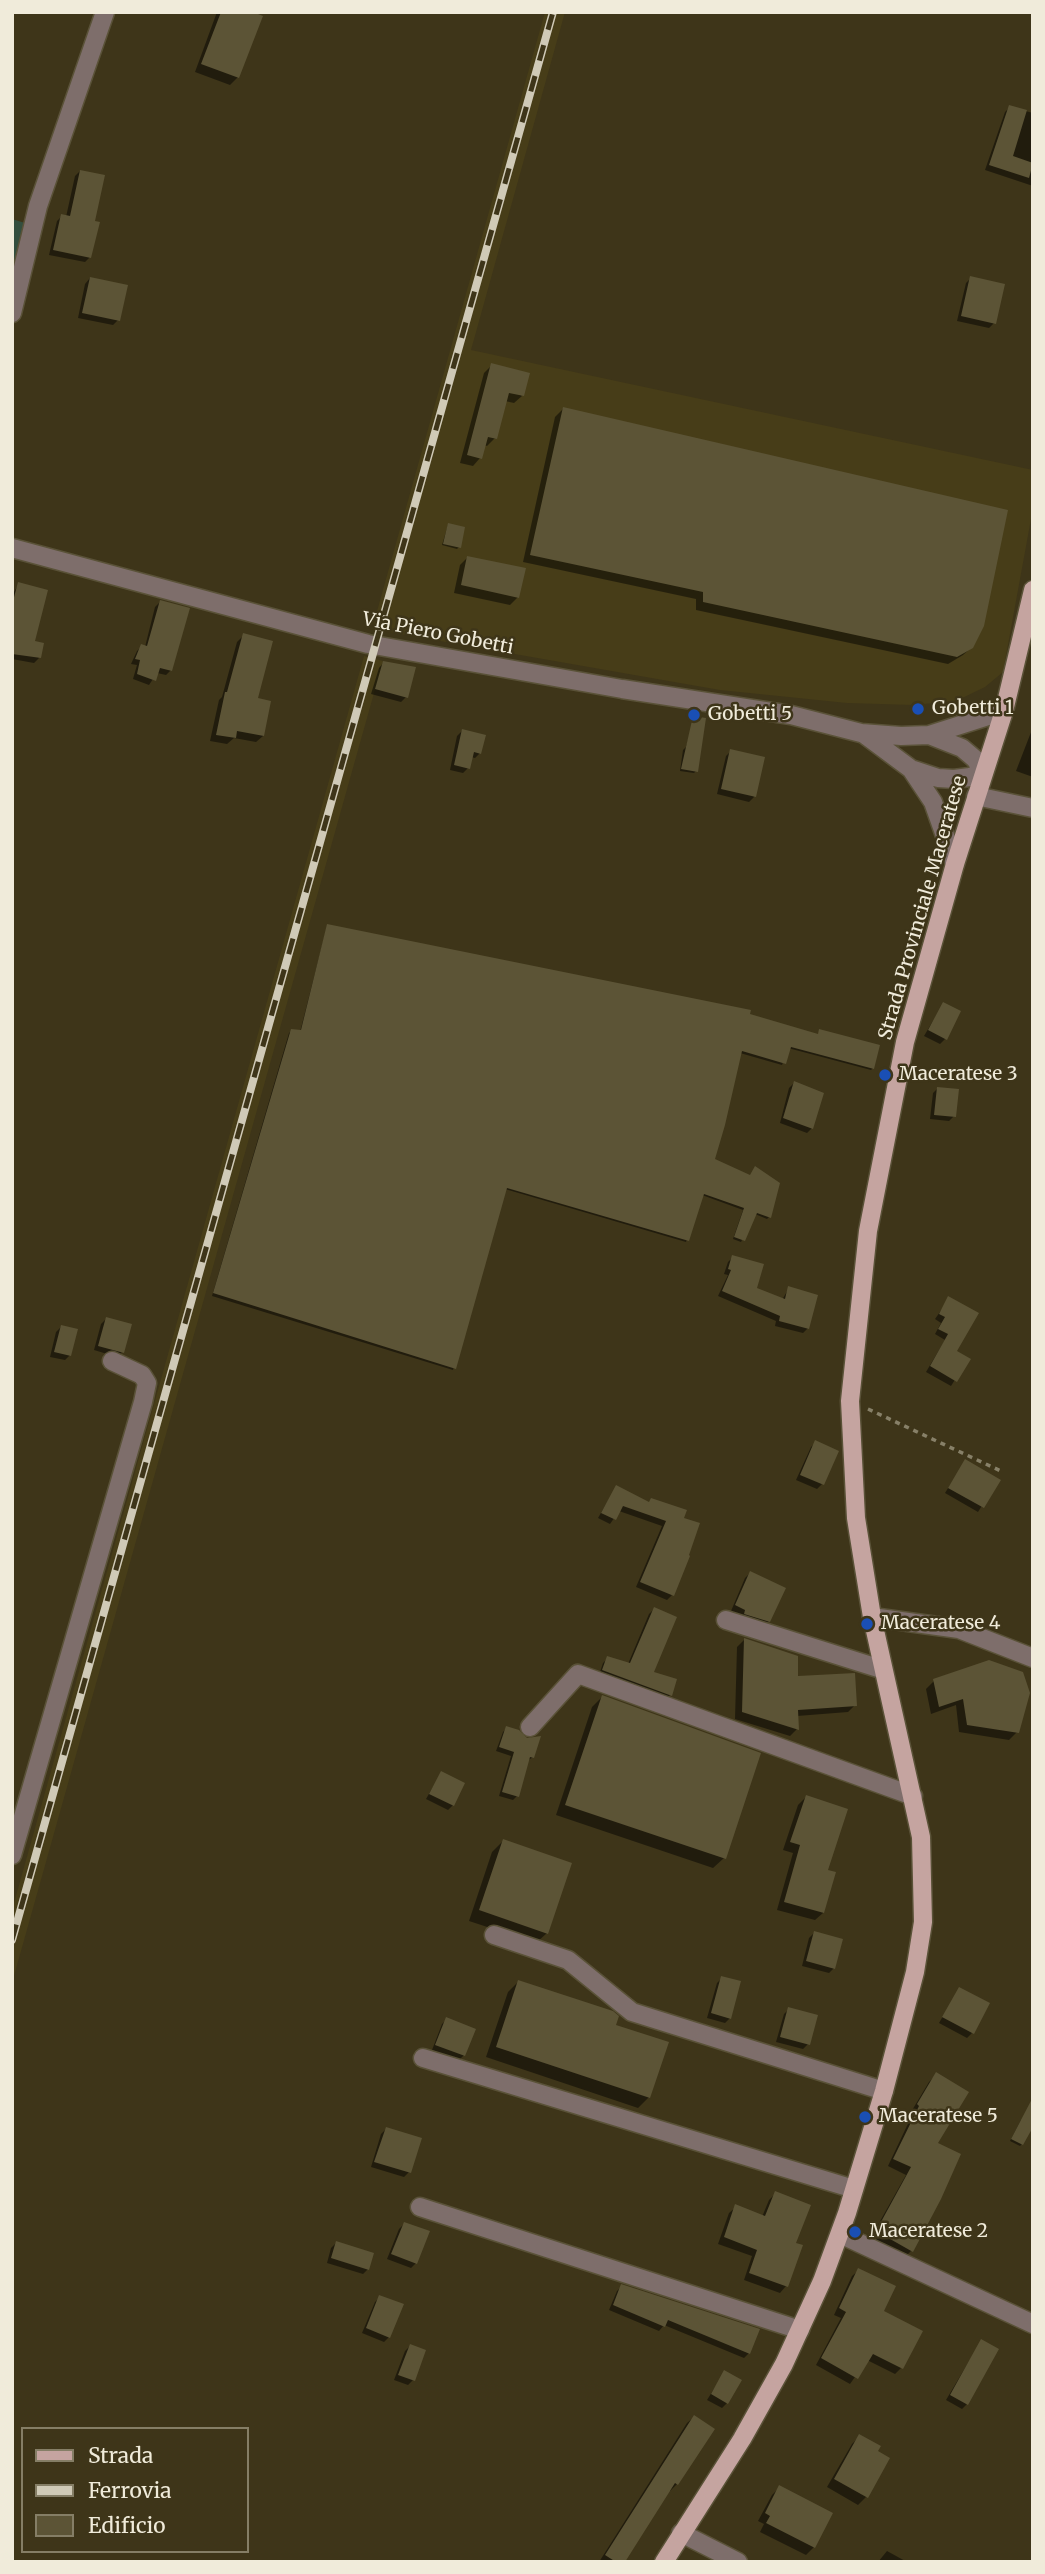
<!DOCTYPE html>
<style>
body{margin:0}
#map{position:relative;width:1045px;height:2574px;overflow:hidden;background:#3e3519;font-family:Merriweather,serif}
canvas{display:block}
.frame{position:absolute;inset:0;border:14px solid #f0ebda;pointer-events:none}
.legend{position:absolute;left:21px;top:2427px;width:228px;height:126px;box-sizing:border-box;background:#3e3519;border:2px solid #857e66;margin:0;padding:9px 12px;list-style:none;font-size:21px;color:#f0ebda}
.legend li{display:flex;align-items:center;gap:14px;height:35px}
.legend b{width:35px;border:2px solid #857e66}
</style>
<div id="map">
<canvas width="1045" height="2574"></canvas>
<div class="frame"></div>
<ul class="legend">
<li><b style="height:9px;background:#c5a4a0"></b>Strada</li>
<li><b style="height:9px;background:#d0cab7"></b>Ferrovia</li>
<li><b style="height:19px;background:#5c5436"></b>Edificio</li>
</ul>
</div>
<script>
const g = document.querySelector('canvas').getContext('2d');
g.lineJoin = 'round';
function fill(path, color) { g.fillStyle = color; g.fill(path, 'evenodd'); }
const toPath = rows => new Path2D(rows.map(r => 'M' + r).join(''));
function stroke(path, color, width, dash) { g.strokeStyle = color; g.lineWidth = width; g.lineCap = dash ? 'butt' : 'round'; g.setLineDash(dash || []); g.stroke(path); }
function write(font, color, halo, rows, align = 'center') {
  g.font = font + ' Merriweather,serif'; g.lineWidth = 5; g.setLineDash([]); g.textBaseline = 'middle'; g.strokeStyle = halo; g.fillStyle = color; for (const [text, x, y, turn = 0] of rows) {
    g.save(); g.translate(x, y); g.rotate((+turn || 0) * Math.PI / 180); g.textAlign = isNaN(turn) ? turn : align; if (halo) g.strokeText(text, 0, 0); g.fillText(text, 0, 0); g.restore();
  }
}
fill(toPath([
 [545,12,565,12,471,350,1033,470,1033,508,1003,672,985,687,956,701,913,705,847,703,720,690,372,629],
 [364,656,383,661,12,1983,12,1910]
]), '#473d18');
fill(toPath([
 [12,219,25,223,12,278]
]), '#334e3e');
fill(toPath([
 [217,12,248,12,238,77,230,85,195,72],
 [1010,107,1033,113,1033,186,985,170,1005,112],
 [80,171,93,222,90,257,85,262,49,255,57,221,62,216,66,217,75,176],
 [90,278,118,320,113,325,78,318,85,284],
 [971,278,994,323,989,328,957,321,966,283],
 [492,365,522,396,514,403,505,401,495,438,487,446,484,445,480,458,473,466,460,463,484,373],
 [563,409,972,647,963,655,948,664,696,610,696,599,523,562,555,417],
 [448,525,459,547,457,549,442,545],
 [468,557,518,597,510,605,454,593,460,565],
 [19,584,32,643,39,658,34,663,12,659,12,595],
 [160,602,171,670,166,675,157,673,149,685,133,679,137,665,131,664,137,651,142,646,145,647,155,607],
 [244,635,263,736,256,742,234,738,227,744,210,741,219,700,222,697,237,642],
 [384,662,406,697,401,702,371,694,379,668],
 [694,718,696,771,694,773,680,771,683,750,686,747],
 [1033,727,1033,777,1016,771],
 [462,731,480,753,475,758,471,757,468,768,463,773,450,770,457,736],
 [731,751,754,797,749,802,717,794,726,756],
 [327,926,748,1015,817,1036,820,1031,873,1068,871,1070,788,1048,782,1065,740,1053,712,1160,769,1217,767,1219,755,1214,741,1242,733,1239,743,1210,702,1195,686,1242,505,1189,453,1370,212,1296,289,1033,292,1031,300,1032],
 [943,1004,945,1039,940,1044,924,1036],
 [794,1083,812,1128,807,1133,780,1123,789,1088],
 [938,1088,954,1116,949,1121,930,1119,933,1093],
 [733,1257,755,1289,782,1300,789,1288,808,1328,803,1333,775,1326,776,1321,718,1296,728,1275,724,1274,728,1262],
 [949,1299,955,1352,968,1359,951,1386,926,1372,945,1340,935,1334,941,1323,935,1319],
 [106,1319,122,1352,117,1357,94,1350,101,1324],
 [61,1327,70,1355,65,1360,50,1357,56,1332],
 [816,1442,836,1452,822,1484,817,1489,796,1480,811,1447],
 [965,1461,998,1480,978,1512,945,1493],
 [616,1487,682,1519,688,1557,672,1595,667,1600,636,1587,662,1526,619,1511,610,1524,598,1518],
 [750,1573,769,1621,764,1626,740,1619,740,1615,731,1611,745,1578],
 [654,1609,652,1673,670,1695,665,1700,599,1675,603,1663,608,1658,628,1664,649,1614],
 [744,1640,796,1678,855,1705,848,1712,797,1716,797,1729,790,1736,735,1719,737,1647],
 [934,1681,1017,1732,1009,1740,959,1732,956,1705,931,1714,926,1689],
 [602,1697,724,1858,713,1868,556,1815,592,1707],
 [507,1728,533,1757,527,1761,517,1796,513,1800,499,1796,511,1756,496,1751,503,1732],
 [441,1773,453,1805,448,1810,426,1799],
 [806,1797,826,1871,823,1913,815,1920,777,1910,793,1853,783,1850,798,1805],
 [503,1841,547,1933,536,1943,469,1921,492,1852],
 [814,1933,834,1968,829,1973,802,1966,809,1938],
 [722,1978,730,2018,725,2023,707,2018,717,1983],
 [518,1982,613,2026,649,2097,638,2108,486,2057,508,1992],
 [959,1989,972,2033,967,2038,939,2023],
 [789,2009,808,2044,803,2049,776,2042,784,2014],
 [447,2019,464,2055,459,2060,432,2050,442,2024],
 [936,2075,936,2144,911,2251,904,2258,870,2239,906,2175,888,2166,913,2113,911,2112,929,2082],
 [1021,2120,1022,2144,1020,2146,1010,2141],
 [386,2129,409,2172,404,2177,371,2167,381,2134],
 [776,2193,794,2244,786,2286,780,2293,744,2280,752,2256,718,2244,729,2213,736,2207,762,2217,769,2200],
 [404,2224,416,2263,411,2268,387,2259,399,2229],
 [336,2243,368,2269,363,2274,327,2263,331,2248],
 [859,2270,881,2311,920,2332,901,2368,895,2374,867,2360,850,2384,816,2365,841,2318,834,2315,852,2276],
 [622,2286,749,2353,744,2358,664,2325,659,2331,609,2310,617,2291],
 [380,2297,389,2337,384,2342,362,2333,375,2302],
 [981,2341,967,2404,962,2409,946,2400],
 [410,2346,413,2380,408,2385,394,2380,405,2351],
 [724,2373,727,2403,722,2408,707,2400],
 [694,2417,677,2484,670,2491,668,2489,623,2562,599,2562,687,2423],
 [860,2436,866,2497,858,2505,827,2487,852,2444],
 [780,2487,814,2547,806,2555,760,2532,764,2524,758,2521,772,2495],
 [887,2551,907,2562,878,2562]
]), '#0007');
fill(toPath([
 [221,12,253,12,263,16,239,78,201,64],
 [1009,105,1027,110,1013,156,1033,163,1029,178,989,165],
 [80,170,105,175,95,221,100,222,91,258,53,250,61,214,70,216],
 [970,276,1005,284,996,324,961,316],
 [90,277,128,285,120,321,82,313],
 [491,363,530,373,524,396,509,393,497,439,488,437,482,459,467,455],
 [563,407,1008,510,984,626,973,648,957,657,703,602,703,592,530,555],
 [448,523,465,527,461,548,443,544],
 [467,556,526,568,519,598,461,585],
 [18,582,48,590,35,641,44,643,41,658,12,654,12,605],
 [160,600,190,608,172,671,160,668,156,681,137,674,140,660,135,659,141,644,147,646],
 [243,633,273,641,258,698,271,701,264,736,237,731,236,738,216,735,225,692,227,692],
 [383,661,416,667,408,698,375,689],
 [693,716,706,718,698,772,681,769],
 [462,729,486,735,481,754,474,752,470,769,454,765],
 [730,749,765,757,756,797,721,789],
 [327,924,751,1010,750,1014,818,1034,819,1029,880,1045,874,1069,791,1047,786,1064,742,1051,725,1125,715,1159,750,1175,755,1166,780,1183,771,1218,757,1213,745,1241,734,1237,744,1208,704,1194,689,1241,507,1188,456,1369,213,1293,291,1029,301,1030],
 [943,1002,961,1011,947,1040,928,1030],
 [794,1081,824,1093,813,1129,783,1118],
 [937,1087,959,1089,956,1117,934,1115],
 [732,1255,764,1264,757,1288,785,1299,788,1286,818,1295,809,1329,779,1321,780,1316,722,1291,731,1270,728,1269],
 [948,1296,979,1313,957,1351,971,1359,957,1382,930,1366,948,1334,938,1329,945,1317,939,1314],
 [106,1317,132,1324,124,1353,98,1346],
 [61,1325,78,1329,71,1356,54,1352],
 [815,1440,839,1451,824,1485,800,1475],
 [965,1459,1001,1480,984,1508,948,1488],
 [616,1485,649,1502,651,1498,687,1510,684,1518,700,1523,689,1555,690,1556,674,1596,640,1582,666,1521,623,1506,616,1520,601,1513],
 [750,1571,786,1588,770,1622,744,1614,745,1610,735,1605],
 [654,1607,677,1617,654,1672,677,1679,672,1696,602,1670,607,1656,630,1663],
 [744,1638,798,1656,798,1676,855,1673,857,1706,798,1710,799,1730,742,1712],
 [989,1660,1023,1672,1030,1693,1019,1733,967,1725,963,1699,939,1707,933,1679],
 [602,1695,761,1753,726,1859,565,1805],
 [506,1726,519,1730,527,1738,541,1736,534,1758,530,1757,519,1797,502,1792,514,1752,499,1747],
 [441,1771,465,1783,454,1806,429,1794],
 [806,1795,848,1809,828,1870,836,1872,824,1913,784,1902,800,1845,790,1842],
 [503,1839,572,1863,548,1934,479,1910],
 [814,1931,843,1939,835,1969,806,1961],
 [721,1976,741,1981,731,2019,711,2013],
 [518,1980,613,2011,619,2016,616,2025,669,2042,650,2098,496,2047],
 [959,1987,990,2003,974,2034,942,2017],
 [788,2007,818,2015,810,2045,780,2037],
 [446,2017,476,2029,465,2056,435,2045],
 [936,2072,969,2092,938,2143,961,2154,941,2199,913,2252,876,2231,911,2167,893,2159,919,2106,917,2104],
 [1033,2097,1033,2127,1023,2145,1011,2139],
 [386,2127,422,2138,411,2173,374,2162],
 [775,2191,811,2205,796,2243,803,2245,788,2287,749,2273,757,2250,724,2237,735,2204,765,2216],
 [404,2222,430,2231,417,2264,391,2254],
 [336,2241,374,2253,369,2270,331,2258],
 [858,2268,896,2286,884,2311,923,2331,903,2369,873,2354,858,2379,821,2358,846,2312,839,2308],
 [621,2284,760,2329,750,2354,668,2320,665,2327,613,2305],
 [379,2295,404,2304,390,2338,366,2328],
 [981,2339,999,2349,968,2405,950,2395],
 [410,2344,426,2350,415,2381,398,2375],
 [724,2370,742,2380,728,2404,711,2394],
 [694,2415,715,2429,678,2485,675,2483,625,2562,616,2562,605,2555],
 [859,2434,881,2446,878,2451,890,2458,868,2498,834,2479],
 [779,2485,833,2513,815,2548,766,2523,770,2516,765,2513]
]), '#5c5436');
const minor = toPath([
 [12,313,38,206,105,12],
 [12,548,368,644,622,689,791,715,861,733,901,736,929,735,1004,711],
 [864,734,911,769,933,802,955,864],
 [911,769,938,778,954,779,970,777,984,772,975,759,962,748,929,735],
 [976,796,1033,808],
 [872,1617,959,1629,1033,1658],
 [726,1620,881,1669],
 [530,1727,578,1674,913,1796],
 [12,1855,143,1402,147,1383,142,1375,112,1361],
 [494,1935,568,1960,632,2012,884,2091],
 [423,2058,854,2189],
 [420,2207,800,2330],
 [840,2234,1033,2324],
 [681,2533,738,2562]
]);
const major = toPath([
 [664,2562,742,2439,784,2364,822,2281,847,2213,884,2091,915,1972,923,1922,921,1837,872,1617,856,1518,850,1401,868,1231,905,1042,955,864,1004,711,1033,590]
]);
stroke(minor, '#5a5238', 21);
stroke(major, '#5a5238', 21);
stroke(toPath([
 [868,1409,1003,1472]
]), '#878068', 3.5, [5, 5]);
stroke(minor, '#7e6e6b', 18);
stroke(major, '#c5a4a0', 18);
const rail = toPath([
 [12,1940,553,12]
]);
stroke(rail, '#d0cab7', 8);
stroke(rail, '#3e3519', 5, [16]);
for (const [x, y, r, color] of [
 [918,709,7,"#1a4fb4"],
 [694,715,7,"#1a4fb4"],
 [885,1075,7,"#1a4fb4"],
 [867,1624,7,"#1a4fb4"],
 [865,2117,7,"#1a4fb4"],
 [855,2232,7,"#1a4fb4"]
]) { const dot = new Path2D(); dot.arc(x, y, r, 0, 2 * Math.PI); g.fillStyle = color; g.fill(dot); stroke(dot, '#3e3519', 2.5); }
write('19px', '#f0ebda', '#3e3519', [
 ["Via Piero Gobetti",438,634,11],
 ["Strada Provinciale Maceratese",923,908,-74]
]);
write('19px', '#f0ebda', '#3e3519', [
 ["Gobetti 1",932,709],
 ["Gobetti 5",708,715],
 ["Maceratese 3",899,1075],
 ["Maceratese 4",881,1624],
 ["Maceratese 5",879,2117],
 ["Maceratese 2",869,2232]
], 'left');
</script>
